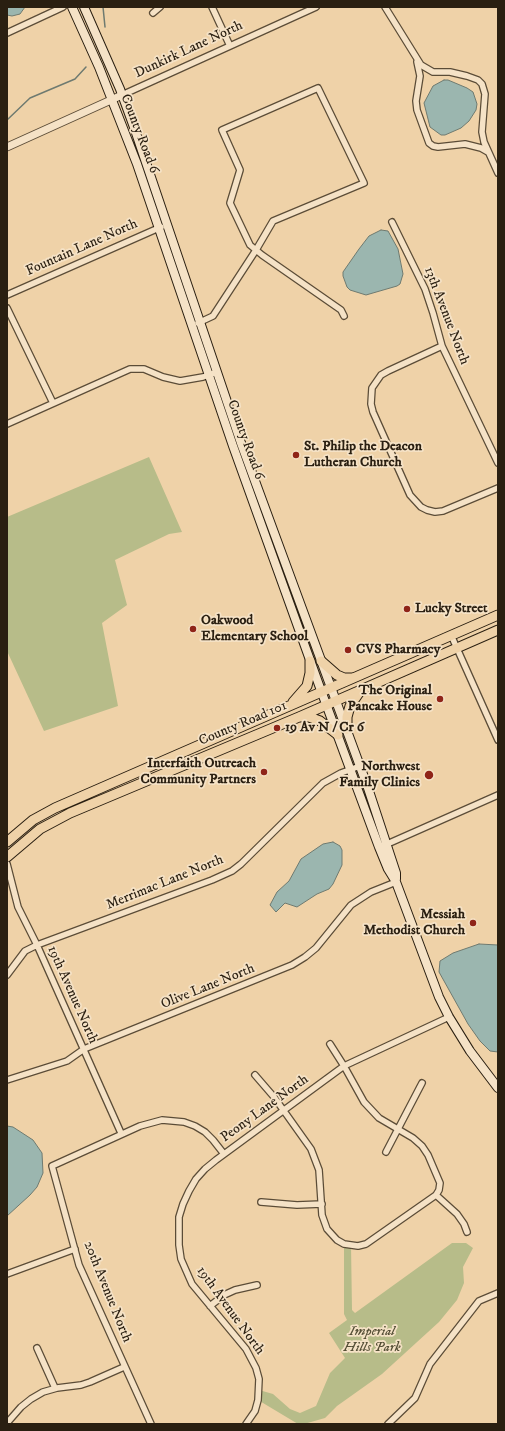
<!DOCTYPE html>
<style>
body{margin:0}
#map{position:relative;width:505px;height:1431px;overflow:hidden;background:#efd2a8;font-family:"IM FELL DW Pica",serif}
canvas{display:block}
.frame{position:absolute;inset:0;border:8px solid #2a1f11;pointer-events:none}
</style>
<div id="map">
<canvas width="505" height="1431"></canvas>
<div class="frame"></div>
</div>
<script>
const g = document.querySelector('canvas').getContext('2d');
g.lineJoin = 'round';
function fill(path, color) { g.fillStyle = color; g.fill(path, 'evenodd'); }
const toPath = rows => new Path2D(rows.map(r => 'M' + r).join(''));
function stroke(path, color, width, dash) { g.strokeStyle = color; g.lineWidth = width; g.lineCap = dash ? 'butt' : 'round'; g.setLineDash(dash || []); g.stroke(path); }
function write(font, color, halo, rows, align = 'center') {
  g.font = font + ' "IM FELL DW Pica",serif'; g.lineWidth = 3.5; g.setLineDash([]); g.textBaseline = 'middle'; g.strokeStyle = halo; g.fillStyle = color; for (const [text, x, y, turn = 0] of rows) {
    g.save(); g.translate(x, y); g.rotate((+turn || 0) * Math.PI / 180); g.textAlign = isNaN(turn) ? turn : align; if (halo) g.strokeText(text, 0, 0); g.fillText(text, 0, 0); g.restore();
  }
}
fill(toPath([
 [149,457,182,532,169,534,115,560,127,605,102,623,118,706,44,731,7,651,7,517],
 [452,1243,466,1243,473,1248,463,1267,464,1283,457,1300,439,1322,382,1374,337,1406,325,1418,304,1424,298,1424,258,1400,259,1390,273,1394,290,1409,300,1413,316,1406,330,1373,345,1358,329,1333,347,1320,344,1314,344,1244,351,1245,352,1310,355,1313]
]), '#b7bc89');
const water = toPath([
 [7,7,25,7,20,14,12,16,7,15,7,7],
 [444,80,448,80,467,88,473,92,477,104,476,110,469,121,461,128,445,135,441,135,430,127,424,103,433,86,444,80],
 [381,230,388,231,398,249,403,274,400,284,397,286,366,295,350,290,347,287,343,276,343,272,359,249,369,236,381,230],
 [333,842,340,846,342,850,342,865,333,884,329,889,317,894,297,907,285,903,276,912,270,905,277,892,289,881,301,859,323,844,333,842],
 [479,944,498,945,498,1052,490,1051,480,1041,468,1024,439,972,440,961,453,953,479,944],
 [7,1126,13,1127,33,1140,42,1153,43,1173,37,1187,30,1195,7,1216,7,1126]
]);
fill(water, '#9bb6af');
stroke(water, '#6e7a70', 1);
stroke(toPath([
 [103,7,105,27],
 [7,120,30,98,75,79,86,67]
]), '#6e7a70', 1.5);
const minor = toPath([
 [212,7,230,46],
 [385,7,421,65,433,72,450,72,467,76,478,80,482,84,485,94,482,132,484,142,498,173],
 [153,13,160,7],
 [7,33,63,7],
 [417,62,420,76,416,101,417,110,429,143,433,146,438,147,465,144,481,148,488,152],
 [122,95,316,7],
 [392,222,425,289,433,313,442,346,498,463],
 [7,295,161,227],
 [7,308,53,403],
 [198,323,213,316,256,250,273,221,364,183,318,88,222,130,240,170,230,203,250,245,262,255,341,310,344,316],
 [442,346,388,371,381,375,372,388,371,404,373,412,410,495,421,507,427,510,435,512,443,511,498,488],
 [7,424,130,369,144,369,163,377,180,381,203,377,217,372],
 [451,635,498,740],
 [385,845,498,795],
 [7,864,18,907,37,945,121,1133],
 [7,975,25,951,37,945,212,880,232,871,241,864,323,783,341,773,360,766],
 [255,1075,274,1097,311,1149,319,1170,322,1215,327,1229,337,1240,344,1244,358,1246,366,1244,436,1195,439,1190,440,1183,428,1155,422,1146,413,1138,379,1118,364,1102,344,1066,330,1044],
 [7,1080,67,1061,84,1049,292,965,305,957,316,948,351,905,371,892,396,882],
 [386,1152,422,1083],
 [436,1195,457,1214,464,1224,467,1232],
 [261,1202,297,1205,322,1204],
 [7,1274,75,1249],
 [210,1306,224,1295,235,1290,257,1285],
 [37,1348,55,1388],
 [7,1423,21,1407,31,1399,43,1392,57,1388,81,1385,90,1382,124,1367],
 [151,1424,79,1265,52,1166,140,1126,162,1120,184,1122,195,1126,205,1132,213,1140,224,1154],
 [246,1424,255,1411,258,1400,259,1379,256,1368,246,1349,192,1284,181,1259,179,1245,179,1217,183,1204,189,1191,196,1179,205,1169,216,1160,344,1066,449,1017],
 [388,1424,415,1398,430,1364,479,1301,498,1293]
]);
const tertiary = toPath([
 [7,147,122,95]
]);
const secondary = toPath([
 [72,7,99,67,137,164,233,446,319,685,379,847,388,869,396,882,439,997,449,1017,470,1051,498,1088],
 [84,7,120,89,135,130,241,443,368,788,396,873,396,879]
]);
const primary = toPath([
 [321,661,337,675,344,678,352,678],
 [293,702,307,686,310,673,310,661],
 [300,717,309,717,320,721,338,735],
 [347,729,347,717,350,706,361,690],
 [7,842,33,820,55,808,498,615],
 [7,857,40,829,70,813,299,717,498,630]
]);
stroke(minor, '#5b4c37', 8);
stroke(tertiary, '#5b4c37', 9);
stroke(secondary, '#2a1f11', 10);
stroke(primary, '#2a1f11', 11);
stroke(minor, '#f5e2c6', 5.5);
stroke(tertiary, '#f5e2c6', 7);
stroke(secondary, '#f5e2c6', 8);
stroke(primary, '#efd2a8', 9);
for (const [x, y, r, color] of [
 [296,455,4,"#8f2418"],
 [407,609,4,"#8f2418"],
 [193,629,4,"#8f2418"],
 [348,650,4,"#8f2418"],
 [440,699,4,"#8f2418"],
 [277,728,4,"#8f2418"],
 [264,772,4,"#8f2418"],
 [429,775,5,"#8f2418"],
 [473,923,4,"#8f2418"]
]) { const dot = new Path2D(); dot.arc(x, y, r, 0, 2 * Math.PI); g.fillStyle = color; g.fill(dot); stroke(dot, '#f5e2c6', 1.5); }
write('14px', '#2a1f11', '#f5e2c6', [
 ["Dunkirk Lane North",189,50,-25],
 ["County Road 6",139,134,69],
 ["Fountain Lane North",82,248,-24],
 ["13th Avenue North",446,316,69],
 ["County Road 6",245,440,70],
 ["County Road 101",243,724,-23],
 ["Merrimac Lane North",165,883,-22],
 ["Olive Lane North",208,987,-22],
 ["19th Avenue North",72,995,66],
 ["Peony Lane North",265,1109,-36],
 ["20th Avenue North",107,1292,68],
 ["19th Avenue North",230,1311,54]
]);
write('bold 14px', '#2a1f11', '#f5e2c6', [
 ["St. Philip the Deacon",304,447],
 ["Lutheran Church",304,463],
 ["Lucky Street",415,609],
 ["Oakwood",201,621],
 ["Elementary School",201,637],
 ["CVS Pharmacy",356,650],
 ["The Original",432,691,"right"],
 ["Pancake House",432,707,"right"],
 ["19 Av N / Cr 6",285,728],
 ["Interfaith Outreach",256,764,"right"],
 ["Community Partners",256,780,"right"],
 ["Northwest",420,767,"right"],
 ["Family Clinics",420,783,"right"],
 ["Messiah",465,915,"right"],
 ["Methodist Church",465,931,"right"]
], 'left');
write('italic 14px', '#544e35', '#f5e2c6', [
 ["Imperial",372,1332],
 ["Hills Park",372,1348]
]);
</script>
